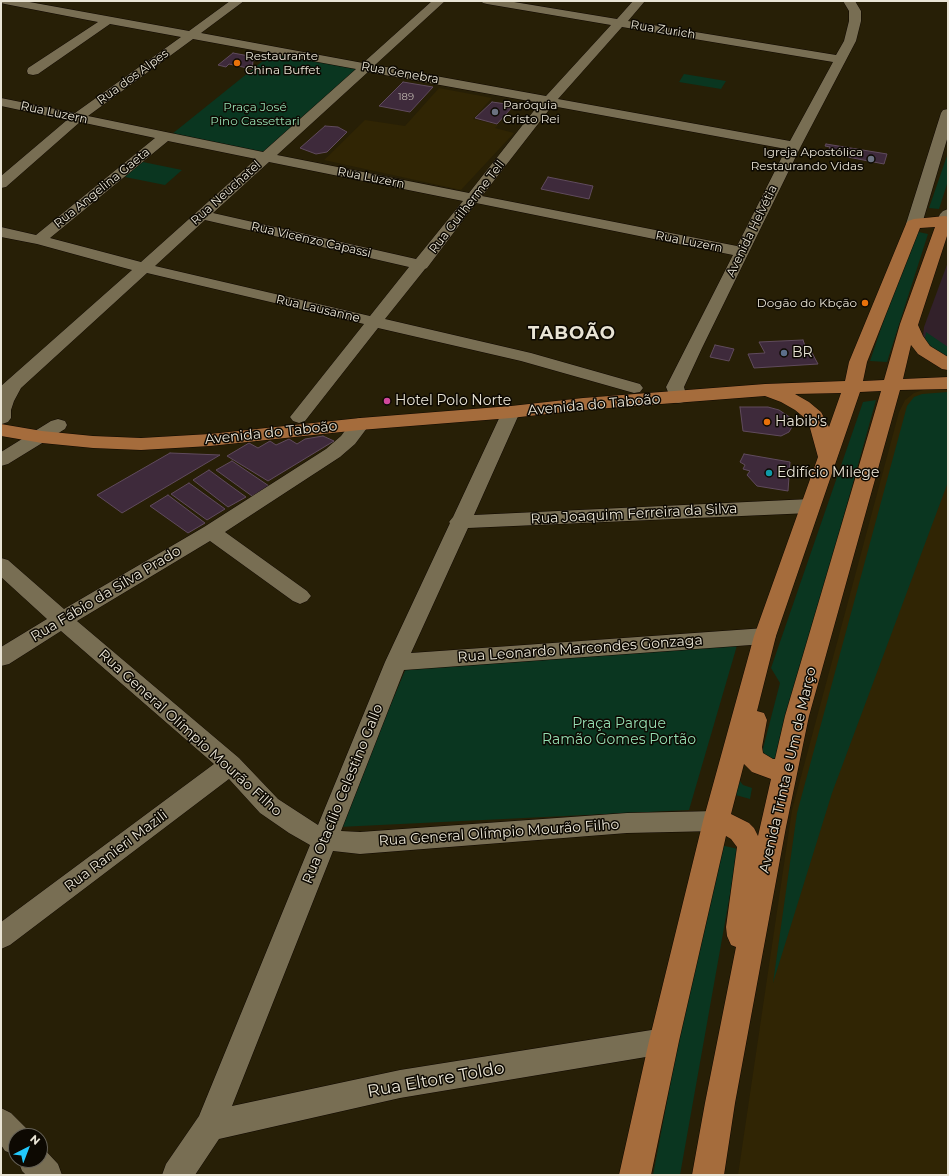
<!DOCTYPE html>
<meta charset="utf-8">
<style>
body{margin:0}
#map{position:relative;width:949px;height:1176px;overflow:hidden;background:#271f06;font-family:Montserrat,sans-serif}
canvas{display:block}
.frame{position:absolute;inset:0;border:2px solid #e9e4d5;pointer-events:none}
.north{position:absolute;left:8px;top:1128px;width:40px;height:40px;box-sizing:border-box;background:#0d0902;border:1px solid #656156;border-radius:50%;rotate:42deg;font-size:11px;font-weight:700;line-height:16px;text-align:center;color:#e9e4d5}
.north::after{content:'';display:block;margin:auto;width:14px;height:18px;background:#22c9fd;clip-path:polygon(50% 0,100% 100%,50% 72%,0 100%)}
</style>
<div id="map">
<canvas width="949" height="1176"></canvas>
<div class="frame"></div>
<div class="north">N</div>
</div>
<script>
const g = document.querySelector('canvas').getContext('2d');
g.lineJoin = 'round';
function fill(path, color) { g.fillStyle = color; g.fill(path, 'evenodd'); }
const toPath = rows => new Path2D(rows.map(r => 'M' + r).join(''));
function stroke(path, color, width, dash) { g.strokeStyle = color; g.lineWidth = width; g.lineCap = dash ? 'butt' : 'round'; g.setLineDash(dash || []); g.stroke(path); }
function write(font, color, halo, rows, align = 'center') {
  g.font = font + ' Montserrat,sans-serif'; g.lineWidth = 3; g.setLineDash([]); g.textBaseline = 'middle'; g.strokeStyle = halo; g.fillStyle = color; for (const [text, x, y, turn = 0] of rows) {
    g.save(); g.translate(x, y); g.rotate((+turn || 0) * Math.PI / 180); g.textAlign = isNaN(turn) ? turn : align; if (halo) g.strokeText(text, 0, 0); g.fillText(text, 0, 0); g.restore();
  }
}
fill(toPath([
 [948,262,948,361,940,358,923,336,924,327]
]), '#32212a');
fill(toPath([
 [439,88,492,98,473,119,498,125,495,128,514,133,461,190,324,160,365,120,405,126],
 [948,389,948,1175,738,1175,792,810,899,412,905,400,914,393,923,390]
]), '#302504');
fill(toPath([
 [274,52,360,68,265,153,172,134],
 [684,74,726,81,721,89,679,82],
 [948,153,948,181,939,209,929,208],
 [138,161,182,170,165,185,120,176],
 [914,231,928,234,887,362,870,361],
 [926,332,948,347,948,360,934,353,925,339],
 [948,392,948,482,832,793,773,983,797,813,907,406,914,397,922,394],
 [876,400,775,764,760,760,780,683,771,668,863,402],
 [738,642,689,810,339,827,407,666],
 [739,780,743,785,752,788,750,799,732,794],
 [716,844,738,849,680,1175,653,1175]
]), '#0a3620');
const building = toPath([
 [233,53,260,58,253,61,252,69,229,64,226,67,218,65,233,53],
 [403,82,433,87,410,112,379,106,403,82],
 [492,102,514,105,497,124,475,118,492,102],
 [325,126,338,127,347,132,327,152,316,154,300,148,325,126],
 [826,144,887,154,884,164,827,153,830,147,825,146,826,144],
 [548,177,593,186,589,199,541,189,548,177],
 [803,340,807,352,811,351,818,364,754,368,748,354,765,353,759,342,803,340],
 [715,345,734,349,729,361,710,357,715,345],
 [740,407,768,407,779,410,791,418,793,425,789,432,781,436,743,431,740,407],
 [323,436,334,441,268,481,227,456,249,443,258,448,270,441,276,445,289,439,297,444,305,439,323,436],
 [170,453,220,455,122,513,97,495,170,453],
 [744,454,790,462,788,491,757,486,747,475,750,471,743,469,745,465,740,462,744,454],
 [232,461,269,486,252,496,216,470,232,461],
 [209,470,228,484,246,497,228,507,193,480,209,470],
 [189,483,225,509,207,520,171,494,189,483],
 [168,495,205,523,188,533,150,506,168,495]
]);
fill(building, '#3e2a3b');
stroke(building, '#604b5d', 1);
const minor = toPath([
 [1,1,24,1,189,31,230,1,244,1,201,33,363,63,432,1,445,1,375,65,546,96,611,25,487,4,483,3,481,1,508,1,617,19,633,1,645,1,628,21,836,55,844,41,849,21,849,11,843,1,855,1,861,11,861,21,856,41,801,146,702,348,684,387,687,398,684,402,678,403,672,402,666,387,733,255,476,203,427,268,425,269,385,319,531,353,640,384,643,388,640,392,634,393,521,361,378,328,305,421,299,423,293,421,290,417,364,324,147,273,21,388,14,401,11,410,11,418,8,422,2,424,1,386,132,270,37,244,1,237,1,227,36,235,155,138,80,122,6,187,1,188,1,176,67,120,1,106,1,98,75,113,181,37,110,24,38,74,33,75,28,74,27,71,28,68,98,22,5,4,1,3,1,1],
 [622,27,833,62,790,141,558,99,622,27],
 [193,39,356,69,263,152,88,116,193,39],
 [368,72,540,103,469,193,277,155,368,72],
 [552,106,786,149,737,246,482,196,552,106],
 [168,141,256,159,141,262,50,238,168,141],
 [269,162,463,201,416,259,213,213,269,162],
 [205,220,409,267,370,316,155,266,205,220],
 [948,109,948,136,922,224,919,227,914,229,909,227,906,224,941,113,943,110,948,109],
 [948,209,948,226,940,224,937,221,940,214,943,211,948,209],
 [511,406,517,408,520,412,474,515,810,499,817,501,820,506,817,511,810,513,468,528,411,653,765,628,773,630,776,636,773,642,765,644,404,670,341,831,360,832,627,813,716,811,725,814,728,821,725,828,716,831,627,833,360,854,333,851,232,1106,400,1070,664,1028,674,1032,678,1041,674,1050,664,1054,400,1098,219,1139,195,1175,162,1175,166,1164,199,1116,310,845,289,833,260,813,229,779,10,945,1,949,1,922,214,764,61,631,9,664,1,666,1,647,47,619,1,577,1,558,8,560,64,609,204,527,326,449,341,436,353,420,360,418,367,420,369,424,367,428,355,444,340,457,225,532,307,591,311,596,307,601,300,604,293,601,210,541,77,621,239,758,278,799,318,825,385,662,450,523,449,522,453,517,502,412,505,408,511,406],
 [58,419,65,421,67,425,65,429,8,464,1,466,1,452,51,421,58,419],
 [1,1108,11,1113,27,1129,29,1136,16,1136,16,1155,5,1151,1,1145,1,1108],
 [40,1148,44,1149,58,1164,62,1175,26,1175,22,1171,18,1160,40,1160,40,1148]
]);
const major = toPath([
 [945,216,948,217,948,233,918,325,923,336,930,346,948,357,948,370,942,369,918,354,911,345,903,379,948,377,948,389,900,390,809,716,786,827,735,1103,724,1175,692,1175,705,1103,736,947,731,945,727,936,726,927,737,847,731,839,726,836,679,1041,651,1175,619,1175,649,1041,703,821,754,636,818,457,810,428,806,419,795,410,781,402,765,396,583,410,511,418,360,430,210,446,141,450,93,448,42,443,1,436,1,424,42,431,93,436,141,438,210,434,360,418,511,406,583,398,765,384,845,381,849,362,906,224,908,221,914,219,945,216],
 [935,227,900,324,884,380,863,381,867,362,920,228,935,227],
 [881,391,785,716,775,759,773,759,763,753,762,747,767,720,764,713,757,711,776,636,860,392,881,391],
 [841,393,829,427,821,412,809,402,795,394,841,393],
 [744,764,752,772,771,779,758,836,754,828,749,823,731,814,744,764]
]);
stroke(minor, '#100800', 1);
stroke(major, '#100800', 1);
fill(minor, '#786e53');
fill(major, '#a56c3c');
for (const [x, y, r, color] of [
 [237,63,4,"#e8710a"],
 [495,112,4,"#6b7280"],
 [871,159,4,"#6b7280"],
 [865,303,4,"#e8710a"],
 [784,353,4,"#5c6f8a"],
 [387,401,4,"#d1479c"],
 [767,422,4,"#e8710a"],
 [769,473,4,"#0f9aa8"]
]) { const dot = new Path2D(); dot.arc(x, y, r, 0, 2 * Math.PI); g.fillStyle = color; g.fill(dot); stroke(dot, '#0d0902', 1.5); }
write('10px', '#beb6ae', null, [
 ["189",406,97]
]);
write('12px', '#e9e4d5', '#0d0902', [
 ["Rua Zurich",663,30,9],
 ["Rua Genebra",400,73,10],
 ["Rua dos Alpes",133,77,-36],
 ["Rua Luzern",54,113,12],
 ["Rua Luzern",371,178,11],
 ["Rua Angelina Gaeta",102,188,-39],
 ["Rua Neuchatel",226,193,-42],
 ["Rua Guilherme Tell",467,207,-52],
 ["Avenida Helvétia",752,231,-64],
 ["Rua Vicenzo Capassi",311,240,13],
 ["Rua Luzern",689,242,11],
 ["Rua Lausanne",318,309,13]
]);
write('12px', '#e9e4d5', '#0d0902', [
 ["Restaurante",245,56],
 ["China Buffet",245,70],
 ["Paróquia",503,105],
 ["Cristo Rei",503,119],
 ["Igreja Apostólica",863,152,"right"],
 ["Restaurando Vidas",863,166,"right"],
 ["Dogão do Kbção",857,303,"right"]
], 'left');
write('12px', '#96dfb3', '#0d0902', [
 ["Praça José",255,107],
 ["Pino Cassettari",255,121]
]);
write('14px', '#e9e4d5', '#0d0902', [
 ["BR",792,353],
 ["Hotel Polo Norte",395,401],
 ["Habib's",775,422],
 ["Edifício Milege",777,473]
], 'left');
write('14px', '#e9e4d5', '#0d0902', [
 ["Avenida do Taboão",594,405,-5],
 ["Avenida do Taboão",271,433,-6],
 ["Rua Joaquim Ferreira da Silva",634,514,-3],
 ["Rua Fábio da Silva Prado",106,594,-31],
 ["Rua Leonardo Marcondes Gonzaga",580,649,-4],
 ["Rua General Olímpio Mourão Filho",190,733,42],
 ["Avenida Trinta e Um de Março",788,770,-77],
 ["Rua Otacílio Celestino Gallo",343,794,-68],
 ["Rua General Olímpio Mourão Filho",499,833,-4],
 ["Rua Ranieri Mazili",116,851,-37]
]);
write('14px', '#96dfb3', '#0d0902', [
 ["Praça Parque",619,724],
 ["Ramão Gomes Portão",619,740]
]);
write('17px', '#e9e4d5', '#0d0902', [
 ["Rua Eltore Toldo",436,1080,-10]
]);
g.letterSpacing = '1px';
write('bold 18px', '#e9e4d5', '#0d0902', [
 ["TABOÃO",572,334]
]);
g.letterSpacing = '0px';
</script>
